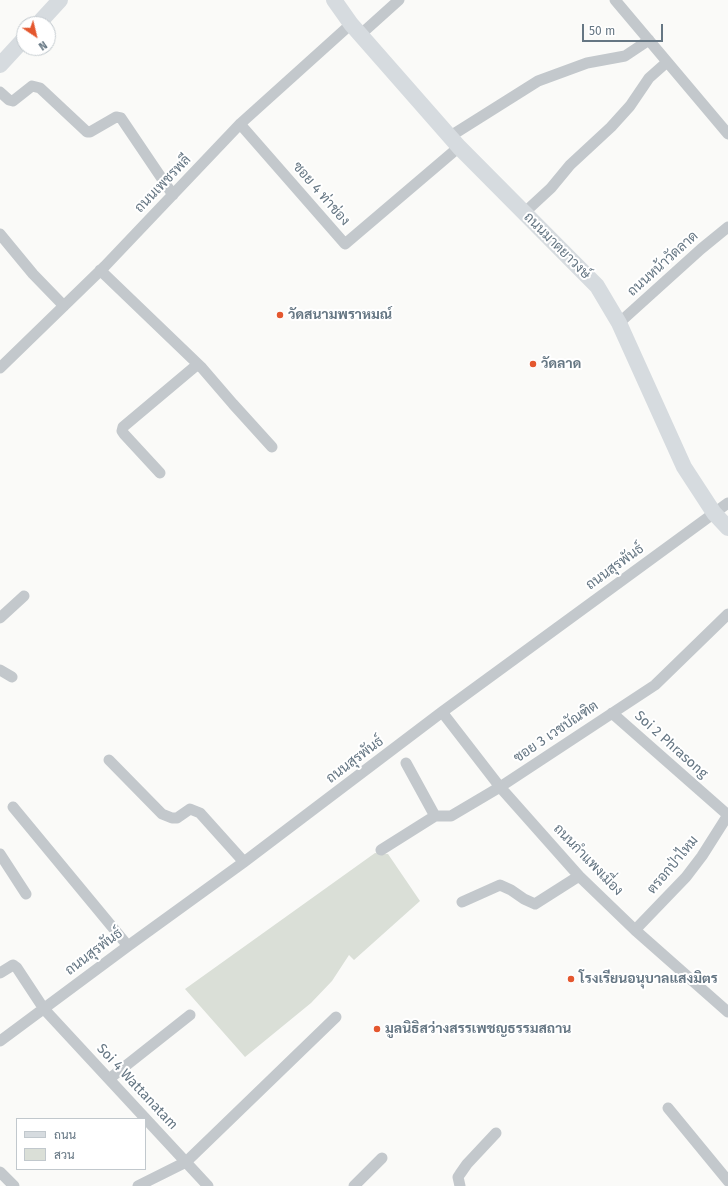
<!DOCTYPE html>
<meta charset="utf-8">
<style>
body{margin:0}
#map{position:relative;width:728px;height:1186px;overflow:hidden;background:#fafaf8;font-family:"Fira Sans",Sarabun,sans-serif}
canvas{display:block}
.legend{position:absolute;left:16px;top:1118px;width:130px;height:52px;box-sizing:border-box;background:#fff;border:1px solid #c1c8cd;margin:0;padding:5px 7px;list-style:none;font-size:12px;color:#657683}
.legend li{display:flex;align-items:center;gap:8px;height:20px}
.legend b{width:20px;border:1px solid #c1c8cd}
.north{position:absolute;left:16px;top:16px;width:40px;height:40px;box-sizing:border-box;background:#fff;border:1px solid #c1c8cd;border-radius:50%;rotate:145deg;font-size:11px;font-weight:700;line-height:16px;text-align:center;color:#657683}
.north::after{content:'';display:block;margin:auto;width:14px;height:18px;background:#e4572e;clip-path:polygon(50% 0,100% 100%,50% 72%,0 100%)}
.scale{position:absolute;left:582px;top:24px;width:81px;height:18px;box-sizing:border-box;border:2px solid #657683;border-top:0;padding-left:5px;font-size:12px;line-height:14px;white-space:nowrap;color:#657683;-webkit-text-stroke:3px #fff;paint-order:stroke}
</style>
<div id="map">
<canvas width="728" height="1186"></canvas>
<ul class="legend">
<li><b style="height:5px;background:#d6dbdf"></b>ถนน</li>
<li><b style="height:11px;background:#dadfd7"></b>สวน</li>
</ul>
<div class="north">N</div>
<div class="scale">50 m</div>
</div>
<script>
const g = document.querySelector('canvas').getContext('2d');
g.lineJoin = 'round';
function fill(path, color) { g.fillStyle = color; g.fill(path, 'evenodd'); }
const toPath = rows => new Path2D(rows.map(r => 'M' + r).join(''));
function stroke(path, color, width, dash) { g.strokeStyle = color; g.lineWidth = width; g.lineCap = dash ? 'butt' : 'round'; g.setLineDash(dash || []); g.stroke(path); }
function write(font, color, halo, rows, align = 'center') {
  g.font = font + ' "Fira Sans",Sarabun,sans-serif'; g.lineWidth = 4; g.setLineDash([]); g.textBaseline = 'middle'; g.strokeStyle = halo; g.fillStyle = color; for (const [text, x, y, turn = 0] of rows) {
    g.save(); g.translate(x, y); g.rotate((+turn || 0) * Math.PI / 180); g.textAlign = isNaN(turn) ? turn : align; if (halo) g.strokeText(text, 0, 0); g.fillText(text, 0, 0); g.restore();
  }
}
fill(toPath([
 [375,853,388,854,420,901,354,960,349,955,332,981,311,1003,245,1057,185,989]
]), '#dadfd7');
stroke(toPath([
 [615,0,728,134],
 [360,35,399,0],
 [0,92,9,100,13,101,32,86,40,88,87,132,90,132,116,117,121,118,173,195],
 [240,124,345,244,459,147],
 [449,137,538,81,587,63,625,56,649,40],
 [524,213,551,188,570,165,611,127,630,106,649,78,667,62],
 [0,234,33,274,64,306],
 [100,270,202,368,233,404,272,447],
 [619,323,701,249,728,227],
 [0,368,105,266,240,124,351,24],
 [160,473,124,434,122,431,123,427,198,364],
 [0,618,24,596],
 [0,670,12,677],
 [442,712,500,787,579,876,635,930,728,1012],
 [612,713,728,815],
 [109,760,162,814,172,818,177,818,190,809,200,813,244,862],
 [406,763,435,816,451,816,500,787,655,685,728,614],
 [13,807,128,946],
 [381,850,435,816],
 [0,854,26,894],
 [462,902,500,885,511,890,524,899,535,904,579,876],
 [635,930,686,877,702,856,728,815],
 [0,973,13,965,17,968,44,1009,208,1186],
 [0,1041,128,946,244,862,442,712,728,503],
 [109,1079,190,1015],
 [668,1108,728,1181],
 [0,1172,14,1186],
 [138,1186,186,1162,336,1017],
 [354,1186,382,1158],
 [460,1186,458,1177,460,1174,467,1164,496,1133]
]), '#c3c8cc', 11);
stroke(toPath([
 [334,0,351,24,459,147,597,286,619,323,684,467,714,513,728,528],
 [38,24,60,0],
 [0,65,24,39]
]), '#d6dbdf', 16);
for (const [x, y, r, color] of [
 [280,315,4,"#e4572e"],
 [533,364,4,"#e4572e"],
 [571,979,4,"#e4572e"],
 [377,1029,4,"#e4572e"]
]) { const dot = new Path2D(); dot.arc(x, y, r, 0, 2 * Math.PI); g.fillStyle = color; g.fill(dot); stroke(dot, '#fff', 1.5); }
write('14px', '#657683', '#fff', [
 ["ถนนเพชรพลี",163,184,-46],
 ["ซอย 4 ท่าช่อง",321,194,49],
 ["ถนนมาตยาวงษ์",557,246,45],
 ["ถนนหน้าวัดลาด",663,264,-42],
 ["ถนนสุรพันธ์",615,567,-36],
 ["ซอย 3 เวชบัณฑิต",556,732,-34],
 ["Soi 2 Phrasong",671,745,42],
 ["ถนนสุรพันธ์",355,760,-37],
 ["ถนนกำแพงเมี่อง",588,860,46],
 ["ตรอกป่าไหม",673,865,-50],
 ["ถนนสุรพันธ์",94,952,-37],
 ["Soi 4 Wattanatam",137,1087,47]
]);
write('bold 14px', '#657683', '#fff', [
 ["วัดสนามพราหมณ์",288,315],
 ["วัดลาด",541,364],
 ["โรงเรียนอนุบาลแสงมิตร",579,979],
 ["มูลนิธิสว่างสรรเพชญธรรมสถาน",385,1029]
], 'left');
</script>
